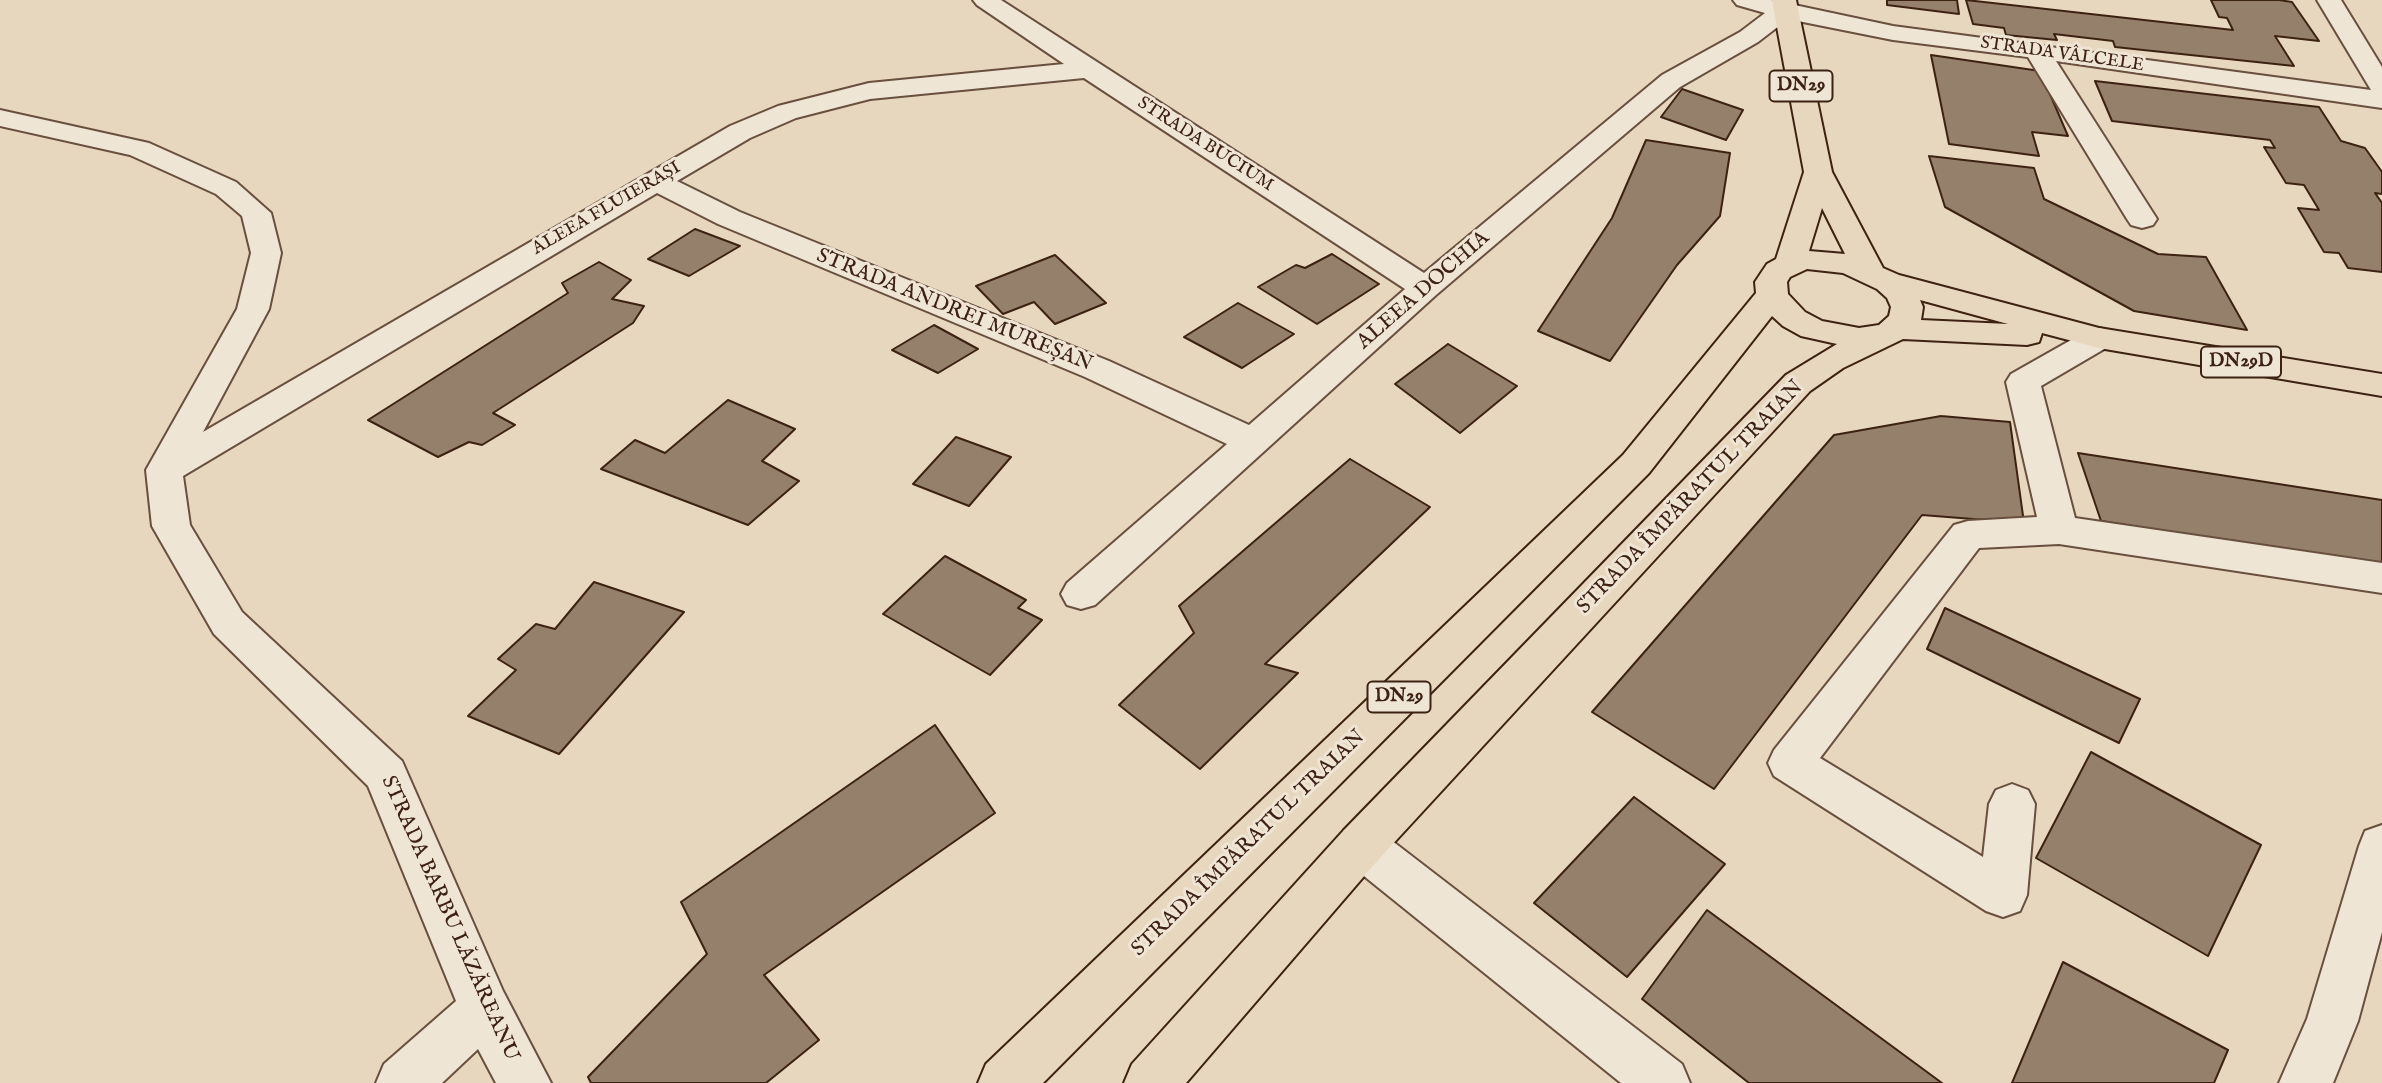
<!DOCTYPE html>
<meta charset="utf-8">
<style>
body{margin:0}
canvas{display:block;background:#e7d7be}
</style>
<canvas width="2382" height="1083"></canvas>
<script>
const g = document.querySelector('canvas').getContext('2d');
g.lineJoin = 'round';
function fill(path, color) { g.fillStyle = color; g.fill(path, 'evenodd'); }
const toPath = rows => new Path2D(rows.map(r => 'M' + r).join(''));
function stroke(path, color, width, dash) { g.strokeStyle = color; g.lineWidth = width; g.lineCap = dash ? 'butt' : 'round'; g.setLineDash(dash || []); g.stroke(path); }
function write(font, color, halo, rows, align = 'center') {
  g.font = font + ' "IM FELL English",serif'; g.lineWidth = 6; g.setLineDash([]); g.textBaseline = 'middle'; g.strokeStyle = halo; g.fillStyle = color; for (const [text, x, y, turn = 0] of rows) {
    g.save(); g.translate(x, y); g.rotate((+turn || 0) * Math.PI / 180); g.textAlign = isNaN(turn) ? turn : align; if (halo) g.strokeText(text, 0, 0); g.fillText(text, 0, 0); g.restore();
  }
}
const building = toPath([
 [1887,0,1957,0,1959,14,1887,5,1887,0],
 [1966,0,2233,30,2227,18,2219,17,2211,0,2279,0,2292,2,2319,41,2275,36,2294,66,2115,47,2113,41,2054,34,2057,40,2006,35,2004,28,1973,24,1966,0],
 [1931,55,2040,71,2068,136,2032,132,2039,156,1949,144,1931,55],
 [2095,81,2319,107,2341,141,2365,148,2382,172,2382,194,2375,193,2382,203,2382,272,2348,268,2339,253,2324,252,2298,208,2319,210,2304,185,2286,183,2264,147,2275,148,2270,140,2112,121,2095,81],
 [1682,89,1743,110,1726,140,1661,117,1682,89],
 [1646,140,1730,153,1720,216,1677,265,1610,361,1538,331,1612,218,1646,140],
 [1929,156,2034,168,2044,199,2158,254,2206,257,2247,330,2134,311,1945,207,1929,156],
 [695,229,740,246,689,276,648,259,695,229],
 [1332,254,1379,284,1317,324,1258,287,1296,265,1305,268,1332,254],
 [1055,255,1106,303,1055,324,1034,302,1003,314,976,286,1055,255],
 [599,262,631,280,612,299,644,306,633,323,493,413,515,425,482,445,469,442,438,457,368,420,568,293,562,283,599,262],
 [1238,303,1294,334,1242,368,1184,337,1238,303],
 [934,325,978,349,938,373,892,350,934,325],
 [1448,344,1517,386,1460,433,1395,384,1448,344],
 [728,400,795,429,762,461,799,481,748,525,601,469,635,440,665,453,728,400],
 [1941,416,2010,422,2024,523,1922,515,1714,789,1592,712,1834,435,1941,416],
 [956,437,1011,457,969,506,913,484,956,437],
 [2078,453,2382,500,2382,566,2101,521,2078,453],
 [1350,459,1430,507,1265,664,1298,673,1200,769,1119,705,1194,633,1179,606,1350,459],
 [945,556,1026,600,1018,608,1042,620,990,675,883,614,945,556],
 [594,582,684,612,559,754,468,716,516,670,498,659,536,624,555,629,594,582],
 [1945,608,2140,699,2119,743,1927,649,1945,608],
 [935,725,995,813,764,975,819,1040,766,1083,591,1083,588,1077,707,954,681,902,935,725],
 [2091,752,2261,845,2208,956,2036,858,2091,752],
 [1634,797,1725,864,1627,977,1534,903,1634,797],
 [1707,910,1942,1083,1749,1083,1642,999,1707,910],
 [2063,962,2228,1050,2214,1083,2012,1083,2063,962]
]);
fill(building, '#95806c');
stroke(building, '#3d2213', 2);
const minor = toPath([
 [973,0,1001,0,1424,273,1662,75,1740,32,1765,13,1737,5,1733,0,1771,0,1893,26,2371,90,2317,0,2341,0,2382,67,2382,108,2056,61,2157,219,2153,225,2142,228,2131,225,2127,219,2028,57,1893,40,1788,19,1758,42,1680,87,1436,295,1095,605,1081,609,1067,605,1061,594,1067,583,1227,444,1085,377,718,224,657,193,183,476,190,525,242,612,402,761,503,991,551,1083,496,1083,478,1049,442,1083,376,1083,384,1064,456,1001,368,786,214,634,152,526,146,470,237,309,251,253,242,216,216,194,130,155,0,126,0,110,149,143,236,182,271,213,281,253,269,309,203,432,730,126,778,106,869,83,1064,64,977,5,973,0],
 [1084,78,1405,289,1249,425,1109,361,740,212,677,181,750,138,796,118,870,99,1084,78],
 [2099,328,2111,331,2115,338,2111,345,2041,386,2075,518,2382,563,2382,593,2059,544,1979,548,1820,758,1983,857,1989,804,1996,790,2012,784,2028,790,2035,804,2027,895,2020,911,2003,917,1986,911,1774,776,1768,763,1774,750,1954,525,1968,521,2037,517,2006,382,2011,374,2087,331,2099,328],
 [1361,824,1378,830,1682,1064,1690,1083,1621,1083,1344,860,1338,845,1344,830,1361,824],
 [2382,825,2382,932,2358,1021,2333,1083,2279,1083,2307,1019,2359,846,2365,831,2382,825]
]);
const major = toPath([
 [1772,0,1796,0,1832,172,1883,268,1899,275,2099,328,2382,374,2382,396,2099,348,2042,333,2039,342,2027,345,1903,339,1843,368,1810,391,1378,860,1186,1083,1124,1083,1132,1064,1344,830,1786,375,1837,344,1801,336,1783,326,1772,316,1649,473,1043,1083,978,1083,986,1064,1623,455,1756,293,1755,282,1767,264,1776,259,1804,172,1772,0],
 [1822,208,1845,254,1809,251,1822,208],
 [1807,269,1843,273,1877,289,1887,298,1891,307,1889,316,1879,325,1859,328,1822,321,1805,312,1788,294,1787,282,1790,277,1807,269],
 [1920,300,2008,324,1921,320,1923,307,1920,300]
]);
stroke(minor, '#684f3e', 4);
stroke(major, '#3d2213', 4);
fill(minor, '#efe5d5');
fill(major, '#e7d7be');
write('18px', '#3d2213', '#efe5d5', [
 ["STRADA VÂLCELE",2062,55,8],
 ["STRADA BUCIUM",1205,145,33],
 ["ALEEA FLUIERAȘI",607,209,-30]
]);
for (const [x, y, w] of [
 [1801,86,63],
 [2241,362,80],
 [1399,697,63]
]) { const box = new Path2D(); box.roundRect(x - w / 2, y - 15.5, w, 31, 5); g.fillStyle = '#efe5d5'; g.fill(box); stroke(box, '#3d2213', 2); }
write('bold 19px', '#3d2213', null, [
 ["DN29",1801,86],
 ["DN29D",2241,362],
 ["DN29",1399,697]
]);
write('21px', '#3d2213', '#efe5d5', [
 ["ALEEA DOCHIA",1424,291,-41],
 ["STRADA ANDREI MUREȘAN",954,311,22],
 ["STRADA ÎMPĂRATUL TRAIAN",1691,498,-46],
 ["STRADA ÎMPĂRATUL TRAIAN",1249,844,-44],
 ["STRADA BARBU LĂZĂREANU",449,919,66]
]);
</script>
